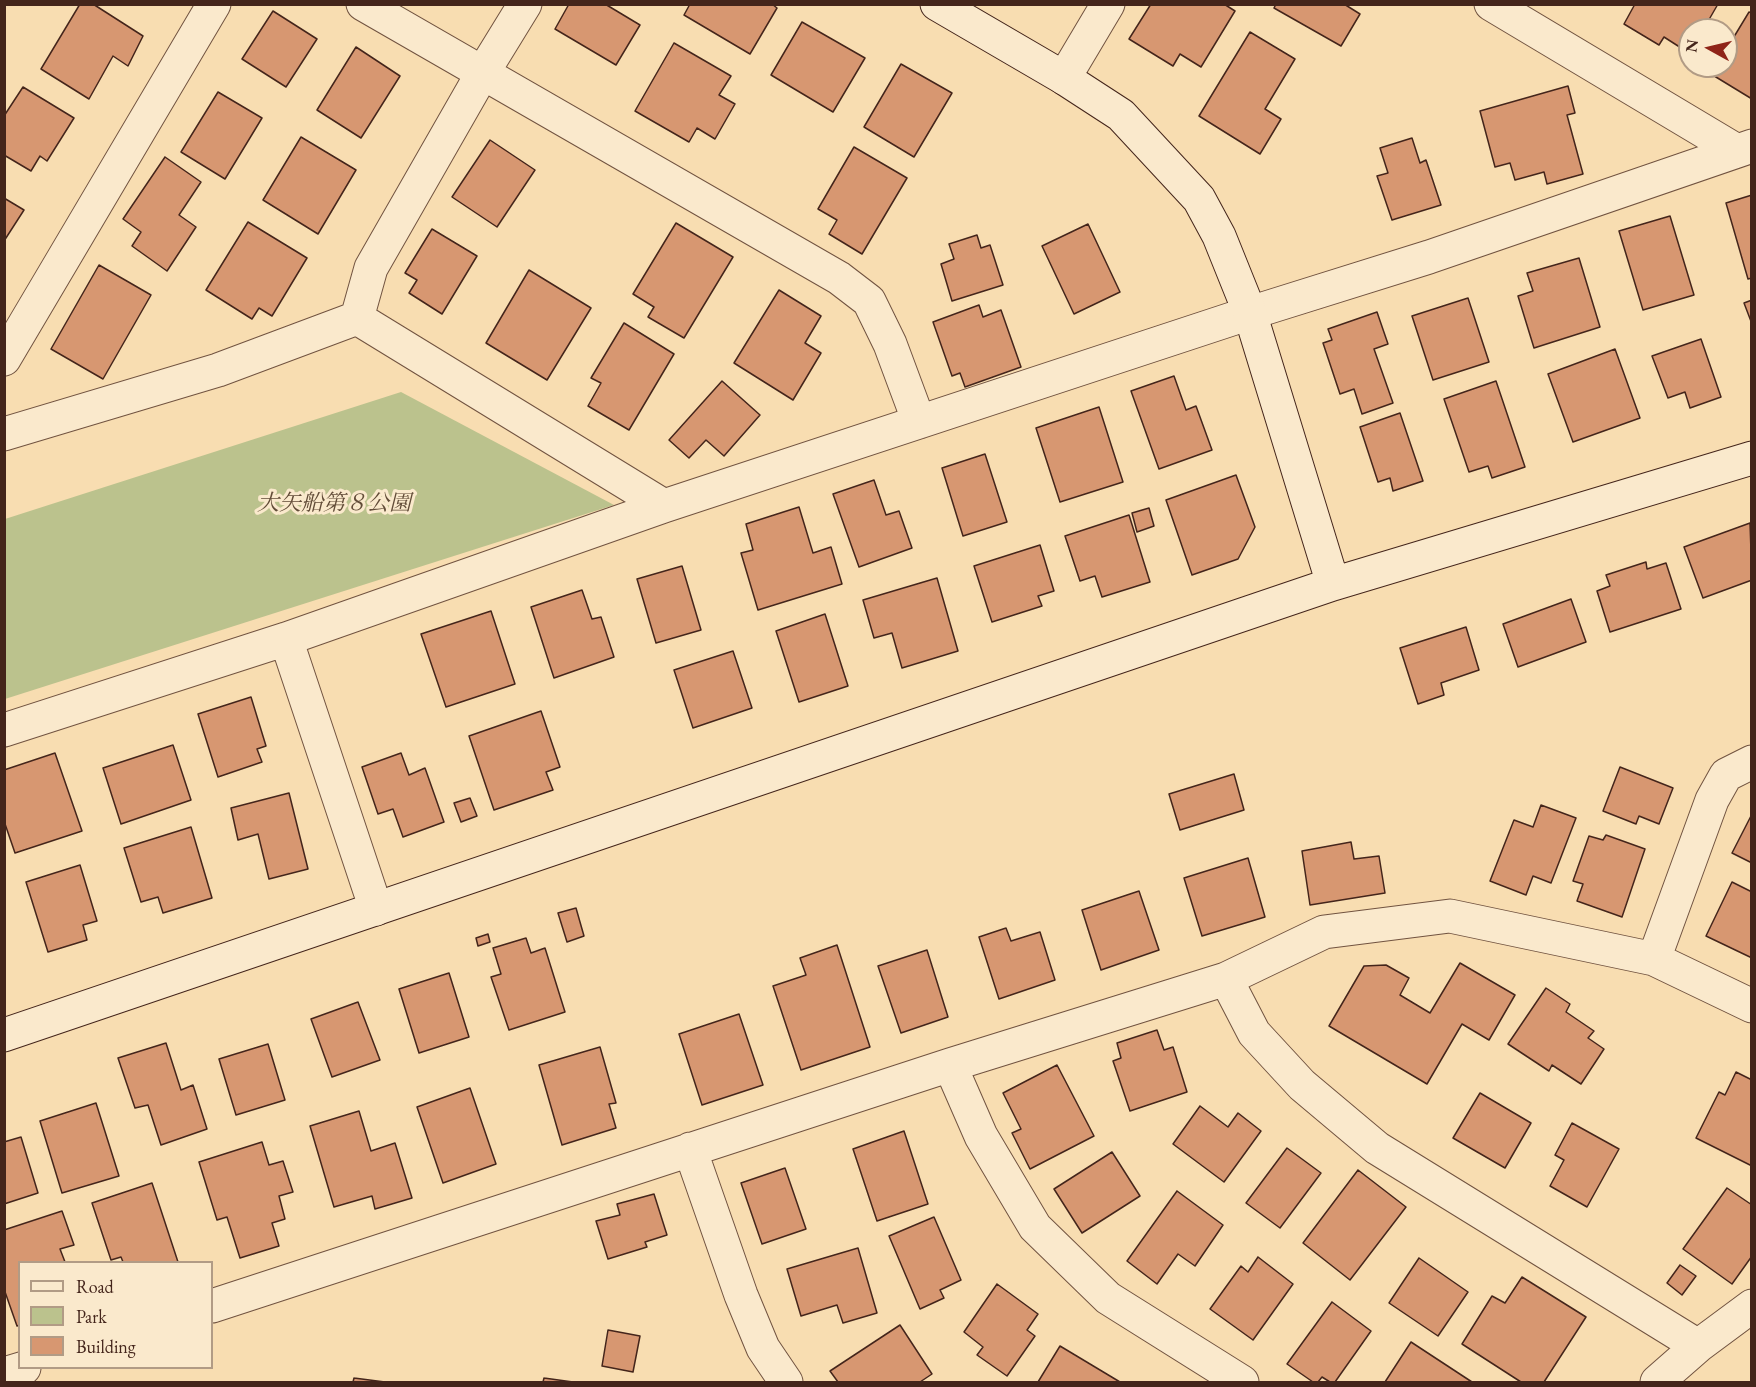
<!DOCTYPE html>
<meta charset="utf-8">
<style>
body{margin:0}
#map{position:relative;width:1756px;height:1387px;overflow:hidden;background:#f8ddb1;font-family:"EB Garamond",serif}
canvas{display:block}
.frame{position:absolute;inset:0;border:6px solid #44251b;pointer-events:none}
.legend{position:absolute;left:18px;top:1261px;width:195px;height:108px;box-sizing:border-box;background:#fae9cc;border:2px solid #b19b85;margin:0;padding:8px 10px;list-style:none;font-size:18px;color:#44251b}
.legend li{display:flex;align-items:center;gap:12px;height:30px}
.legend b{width:30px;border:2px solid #b19b85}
.north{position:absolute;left:1678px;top:18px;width:60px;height:60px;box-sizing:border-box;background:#fae9cc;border:2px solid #b19b85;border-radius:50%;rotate:278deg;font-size:16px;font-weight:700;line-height:24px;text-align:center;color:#44251b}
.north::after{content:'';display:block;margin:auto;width:21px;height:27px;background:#8f2418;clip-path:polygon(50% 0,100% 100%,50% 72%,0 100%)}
</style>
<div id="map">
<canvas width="1756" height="1387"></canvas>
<div class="frame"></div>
<ul class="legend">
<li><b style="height:8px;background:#fae9cc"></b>Road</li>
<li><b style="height:16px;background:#bbc28d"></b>Park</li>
<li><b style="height:16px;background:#d79771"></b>Building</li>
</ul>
<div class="north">N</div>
</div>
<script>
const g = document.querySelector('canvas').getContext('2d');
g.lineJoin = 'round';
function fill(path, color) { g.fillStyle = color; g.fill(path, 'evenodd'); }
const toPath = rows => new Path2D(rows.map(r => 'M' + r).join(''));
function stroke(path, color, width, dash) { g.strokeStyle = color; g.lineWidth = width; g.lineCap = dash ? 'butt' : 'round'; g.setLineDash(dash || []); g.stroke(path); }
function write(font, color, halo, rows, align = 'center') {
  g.font = font + ' "EB Garamond","Noto Serif JP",serif'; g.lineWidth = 6; g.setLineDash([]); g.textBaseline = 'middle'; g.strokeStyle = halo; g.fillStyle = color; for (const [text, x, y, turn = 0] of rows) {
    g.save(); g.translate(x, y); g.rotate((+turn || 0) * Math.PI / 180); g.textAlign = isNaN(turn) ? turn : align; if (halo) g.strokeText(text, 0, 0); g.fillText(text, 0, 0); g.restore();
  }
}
fill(toPath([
 [401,392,614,505,5,699,5,519]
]), '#bbc28d');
const building = toPath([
 [80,4,93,4,143,36,128,66,113,56,89,99,41,69,80,4],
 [569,4,605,4,640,25,616,65,555,29,569,4],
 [690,4,772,4,777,8,750,54,684,15,690,4],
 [1151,4,1224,4,1235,11,1201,67,1180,54,1173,66,1129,39,1151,4],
 [1276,4,1344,4,1360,14,1341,46,1274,8,1276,4],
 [1635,4,1718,4,1703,30,1690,30,1689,53,1664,37,1659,45,1624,24,1635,4],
 [273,11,317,39,286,87,242,59,273,11],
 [1749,12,1752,13,1752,99,1711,74,1716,66,1726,66,1726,50,1749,12],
 [802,22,865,58,833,112,771,75,802,22],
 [1250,32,1295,59,1265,109,1281,119,1260,154,1199,116,1250,32],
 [674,43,731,76,719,95,735,104,715,139,697,128,689,142,635,111,674,43],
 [356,47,400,76,361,138,317,110,356,47],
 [901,64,952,93,914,157,864,127,901,64],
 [1568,86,1575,113,1567,115,1583,174,1547,184,1544,172,1515,180,1510,163,1495,167,1480,111,1568,86],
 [23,87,74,118,47,161,40,156,31,171,4,155,4,116,23,87],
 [218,92,262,118,225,179,181,152,218,92],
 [301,137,356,170,318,234,263,200,301,137],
 [1412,138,1420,163,1426,160,1441,205,1392,220,1377,176,1388,173,1380,148,1412,138],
 [490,140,535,170,497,227,452,197,490,140],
 [854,147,907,178,862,254,829,234,837,220,818,209,854,147],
 [165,157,201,182,179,215,196,227,167,271,132,246,141,232,123,219,165,157],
 [1752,195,1752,278,1748,279,1726,203,1752,195],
 [4,198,24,210,4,241,4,198],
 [1670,216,1694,295,1643,310,1619,231,1670,216],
 [248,222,307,258,272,316,259,308,252,319,206,290,248,222],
 [676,223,733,257,684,338,648,317,654,307,633,294,676,223],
 [1088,224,1120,292,1074,314,1042,246,1088,224],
 [432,229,477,256,442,314,409,293,417,280,405,273,432,229],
 [977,235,981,248,990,245,1003,285,952,301,941,264,954,259,949,244,977,235],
 [1579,258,1600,327,1534,348,1518,296,1533,291,1527,273,1579,258],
 [99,265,151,295,103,379,51,349,99,265],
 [529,270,591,308,547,380,486,343,529,270],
 [779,290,821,316,805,343,821,353,793,400,734,363,779,290],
 [1468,298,1489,362,1433,380,1412,316,1468,298],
 [1752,300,1752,324,1744,303,1752,300],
 [979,305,983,317,1001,310,1021,367,965,387,960,373,952,376,933,322,979,305],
 [1377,312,1388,344,1374,349,1393,403,1362,414,1354,389,1340,394,1323,343,1332,340,1328,329,1377,312],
 [624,323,674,354,629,430,588,406,601,383,591,378,624,323],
 [1701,339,1721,397,1690,408,1685,392,1668,398,1652,356,1701,339],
 [1615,349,1640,418,1573,442,1548,374,1615,349],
 [1174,376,1186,410,1196,406,1212,450,1159,469,1131,391,1174,376],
 [722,381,760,415,724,456,706,440,689,458,669,440,722,381],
 [1496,381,1525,467,1492,478,1488,466,1469,472,1444,399,1496,381],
 [1099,407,1123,482,1060,502,1036,428,1099,407],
 [1400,413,1423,481,1393,491,1390,478,1378,482,1360,427,1400,413],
 [985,454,1007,522,963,536,942,468,985,454],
 [1236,475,1255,527,1238,559,1192,575,1166,500,1236,475],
 [874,480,886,515,899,511,912,548,859,567,833,494,874,480],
 [799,507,813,553,831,547,842,584,758,610,741,553,753,550,746,524,799,507],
 [1149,508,1154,526,1137,532,1132,513,1149,508],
 [1129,515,1150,582,1102,597,1095,576,1080,581,1065,536,1129,515],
 [1750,523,1752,580,1703,598,1684,547,1750,523],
 [1040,545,1054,591,1038,596,1042,606,992,622,974,566,1040,545],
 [1646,562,1647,569,1666,563,1681,609,1610,632,1597,591,1610,586,1606,575,1646,562],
 [682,566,701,630,656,643,637,579,682,566],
 [937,578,958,651,902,668,892,633,874,638,863,600,937,578],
 [582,590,592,619,601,617,614,657,554,678,531,607,582,590],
 [1571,599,1586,642,1518,667,1503,624,1571,599],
 [491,611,515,684,446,707,421,634,491,611],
 [825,614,848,686,799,702,776,631,825,614],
 [1466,627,1479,670,1441,683,1444,695,1418,704,1400,648,1466,627],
 [733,651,752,708,693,728,674,670,733,651],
 [251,697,266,746,257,749,262,762,218,777,198,714,251,697],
 [541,711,560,767,546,772,553,790,494,810,469,736,541,711],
 [173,745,191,800,121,824,103,768,173,745],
 [55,753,82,831,15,853,4,821,4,770,55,753],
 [401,753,409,775,425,768,444,822,403,837,393,809,378,814,362,767,401,753],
 [1620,767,1673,788,1659,824,1639,816,1636,824,1603,811,1620,767],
 [1234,774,1244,810,1180,830,1169,794,1234,774],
 [289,793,308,869,269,879,258,834,238,840,231,808,289,793],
 [470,798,477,816,461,822,454,803,470,798],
 [1541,805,1576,818,1551,883,1533,876,1526,895,1490,881,1514,820,1533,827,1541,805],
 [1752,814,1752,863,1732,853,1752,814],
 [191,827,212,898,163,913,158,897,141,902,124,848,191,827],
 [1606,835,1645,849,1622,917,1577,901,1583,884,1573,881,1589,836,1603,840,1606,835],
 [1351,842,1354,859,1379,856,1385,893,1310,905,1302,851,1351,842],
 [1248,858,1265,917,1202,936,1184,878,1248,858],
 [80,865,97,921,83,925,87,940,48,952,26,882,80,865],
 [1732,882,1752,892,1752,958,1706,936,1732,882],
 [1139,891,1159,950,1101,970,1082,910,1139,891],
 [576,908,584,936,567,942,558,913,576,908],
 [1006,928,1011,941,1040,932,1055,980,999,999,979,937,1006,928],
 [488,934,490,942,478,946,476,938,488,934],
 [526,938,531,953,545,948,565,1012,509,1030,491,977,501,974,493,948,526,938],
 [837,945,870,1047,801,1070,773,986,806,975,800,958,837,945],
 [927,950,948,1017,901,1033,878,966,927,950],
 [1460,963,1515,995,1489,1040,1462,1024,1427,1084,1329,1026,1364,966,1386,965,1409,978,1400,995,1430,1013,1460,963],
 [449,973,469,1037,419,1053,399,989,449,973],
 [1546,988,1570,1004,1566,1012,1594,1031,1588,1038,1604,1049,1581,1084,1552,1065,1549,1071,1508,1044,1546,988],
 [358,1002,380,1060,332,1077,311,1019,358,1002],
 [739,1014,763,1085,702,1105,679,1034,739,1014],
 [1157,1030,1164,1050,1173,1047,1187,1092,1130,1111,1113,1061,1121,1058,1117,1043,1157,1030],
 [166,1043,181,1090,193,1085,207,1129,161,1145,148,1105,135,1108,118,1058,166,1043],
 [268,1044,285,1100,236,1115,219,1059,268,1044],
 [600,1047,616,1103,609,1104,616,1128,562,1145,539,1065,600,1047],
 [1057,1065,1094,1136,1030,1169,1012,1133,1021,1129,1003,1093,1057,1065],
 [1736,1072,1752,1080,1752,1166,1696,1138,1719,1092,1725,1095,1736,1072],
 [470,1088,496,1164,443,1183,417,1107,470,1088],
 [1480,1093,1531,1123,1505,1168,1453,1138,1480,1093],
 [96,1103,119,1176,62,1193,40,1121,96,1103],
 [1200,1106,1228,1127,1238,1113,1261,1131,1224,1182,1173,1144,1200,1106],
 [359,1111,371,1151,395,1143,412,1198,375,1209,372,1196,334,1207,310,1126,359,1111],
 [1572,1123,1619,1149,1587,1207,1550,1186,1564,1160,1555,1155,1572,1123],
 [904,1131,928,1204,877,1221,853,1149,904,1131],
 [21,1137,38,1193,4,1204,4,1142,21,1137],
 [262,1142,269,1165,283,1161,293,1192,279,1196,285,1219,272,1223,279,1246,240,1258,227,1217,217,1220,199,1162,262,1142],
 [1287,1148,1321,1173,1280,1228,1246,1203,1287,1148],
 [1112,1152,1140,1196,1082,1233,1054,1189,1112,1152],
 [785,1168,806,1229,762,1244,741,1183,785,1168],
 [1358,1170,1406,1207,1350,1280,1303,1243,1358,1170],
 [152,1183,178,1262,123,1262,121,1257,111,1260,92,1203,152,1183],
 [1727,1188,1752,1205,1752,1256,1732,1284,1683,1249,1727,1188],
 [1177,1191,1223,1225,1195,1266,1178,1254,1157,1284,1127,1261,1177,1191],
 [654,1194,667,1235,645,1242,647,1247,608,1259,596,1221,620,1215,617,1204,654,1194],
 [62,1211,74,1245,60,1249,65,1262,20,1262,20,1325,17,1326,4,1289,4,1230,62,1211],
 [934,1217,961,1280,940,1290,944,1298,920,1309,889,1236,934,1217],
 [858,1248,877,1313,843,1323,837,1305,801,1316,787,1269,858,1248],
 [1258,1257,1293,1284,1253,1340,1210,1309,1241,1266,1248,1272,1258,1257],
 [1419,1258,1468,1292,1438,1336,1389,1303,1419,1258],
 [1680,1265,1696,1276,1682,1295,1667,1283,1680,1265],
 [1522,1277,1586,1317,1544,1382,1521,1382,1462,1344,1492,1296,1505,1303,1522,1277],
 [997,1284,1038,1314,1027,1330,1035,1336,1007,1376,977,1355,983,1347,964,1332,997,1284],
 [1332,1302,1371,1331,1335,1382,1330,1382,1322,1377,1318,1382,1313,1382,1287,1364,1332,1302],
 [900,1325,932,1374,920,1382,838,1382,830,1371,900,1325],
 [608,1330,640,1336,633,1372,602,1366,608,1330],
 [1411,1342,1472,1382,1385,1382,1411,1342],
 [1060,1346,1120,1382,1038,1382,1060,1346],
 [354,1378,385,1382,353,1382,354,1378],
 [544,1378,573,1382,543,1382,544,1378]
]);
fill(building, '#d79771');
stroke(building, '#44251b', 1.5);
const street = toPath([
 [363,4,839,278,869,301,890,344,919,422],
 [1491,4,1737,151],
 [1064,78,1108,4],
 [357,318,664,506],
 [357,318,371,268,482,74,525,4],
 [4,359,214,4],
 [4,434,218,370,357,318],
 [286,639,376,909],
 [4,730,286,639,664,506,1250,313,1429,257,1752,146],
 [1654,959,1712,800,1726,775,1752,762],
 [1226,979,1254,1033,1302,1085,1377,1148,1698,1346],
 [950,1065,981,1136,1035,1227,1108,1298,1242,1382],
 [690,1149,741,1295,763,1348,786,1382],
 [212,1306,950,1065,1226,979,1324,932,1450,916,1654,959,1752,1006],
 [4,1374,24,1368],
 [1657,1382,1698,1346,1752,1306]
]);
const secondary = toPath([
 [937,4,1064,78,1121,115,1199,199,1219,236,1250,313,1333,584],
 [4,1035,1333,584,1752,458]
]);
stroke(street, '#715340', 35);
stroke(secondary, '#44251b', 35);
stroke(street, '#fae9cc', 33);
stroke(secondary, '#fae9cc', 33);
write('italic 22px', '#624c38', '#fae9cc', [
 ["大矢船第８公園",334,504]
]);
</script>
